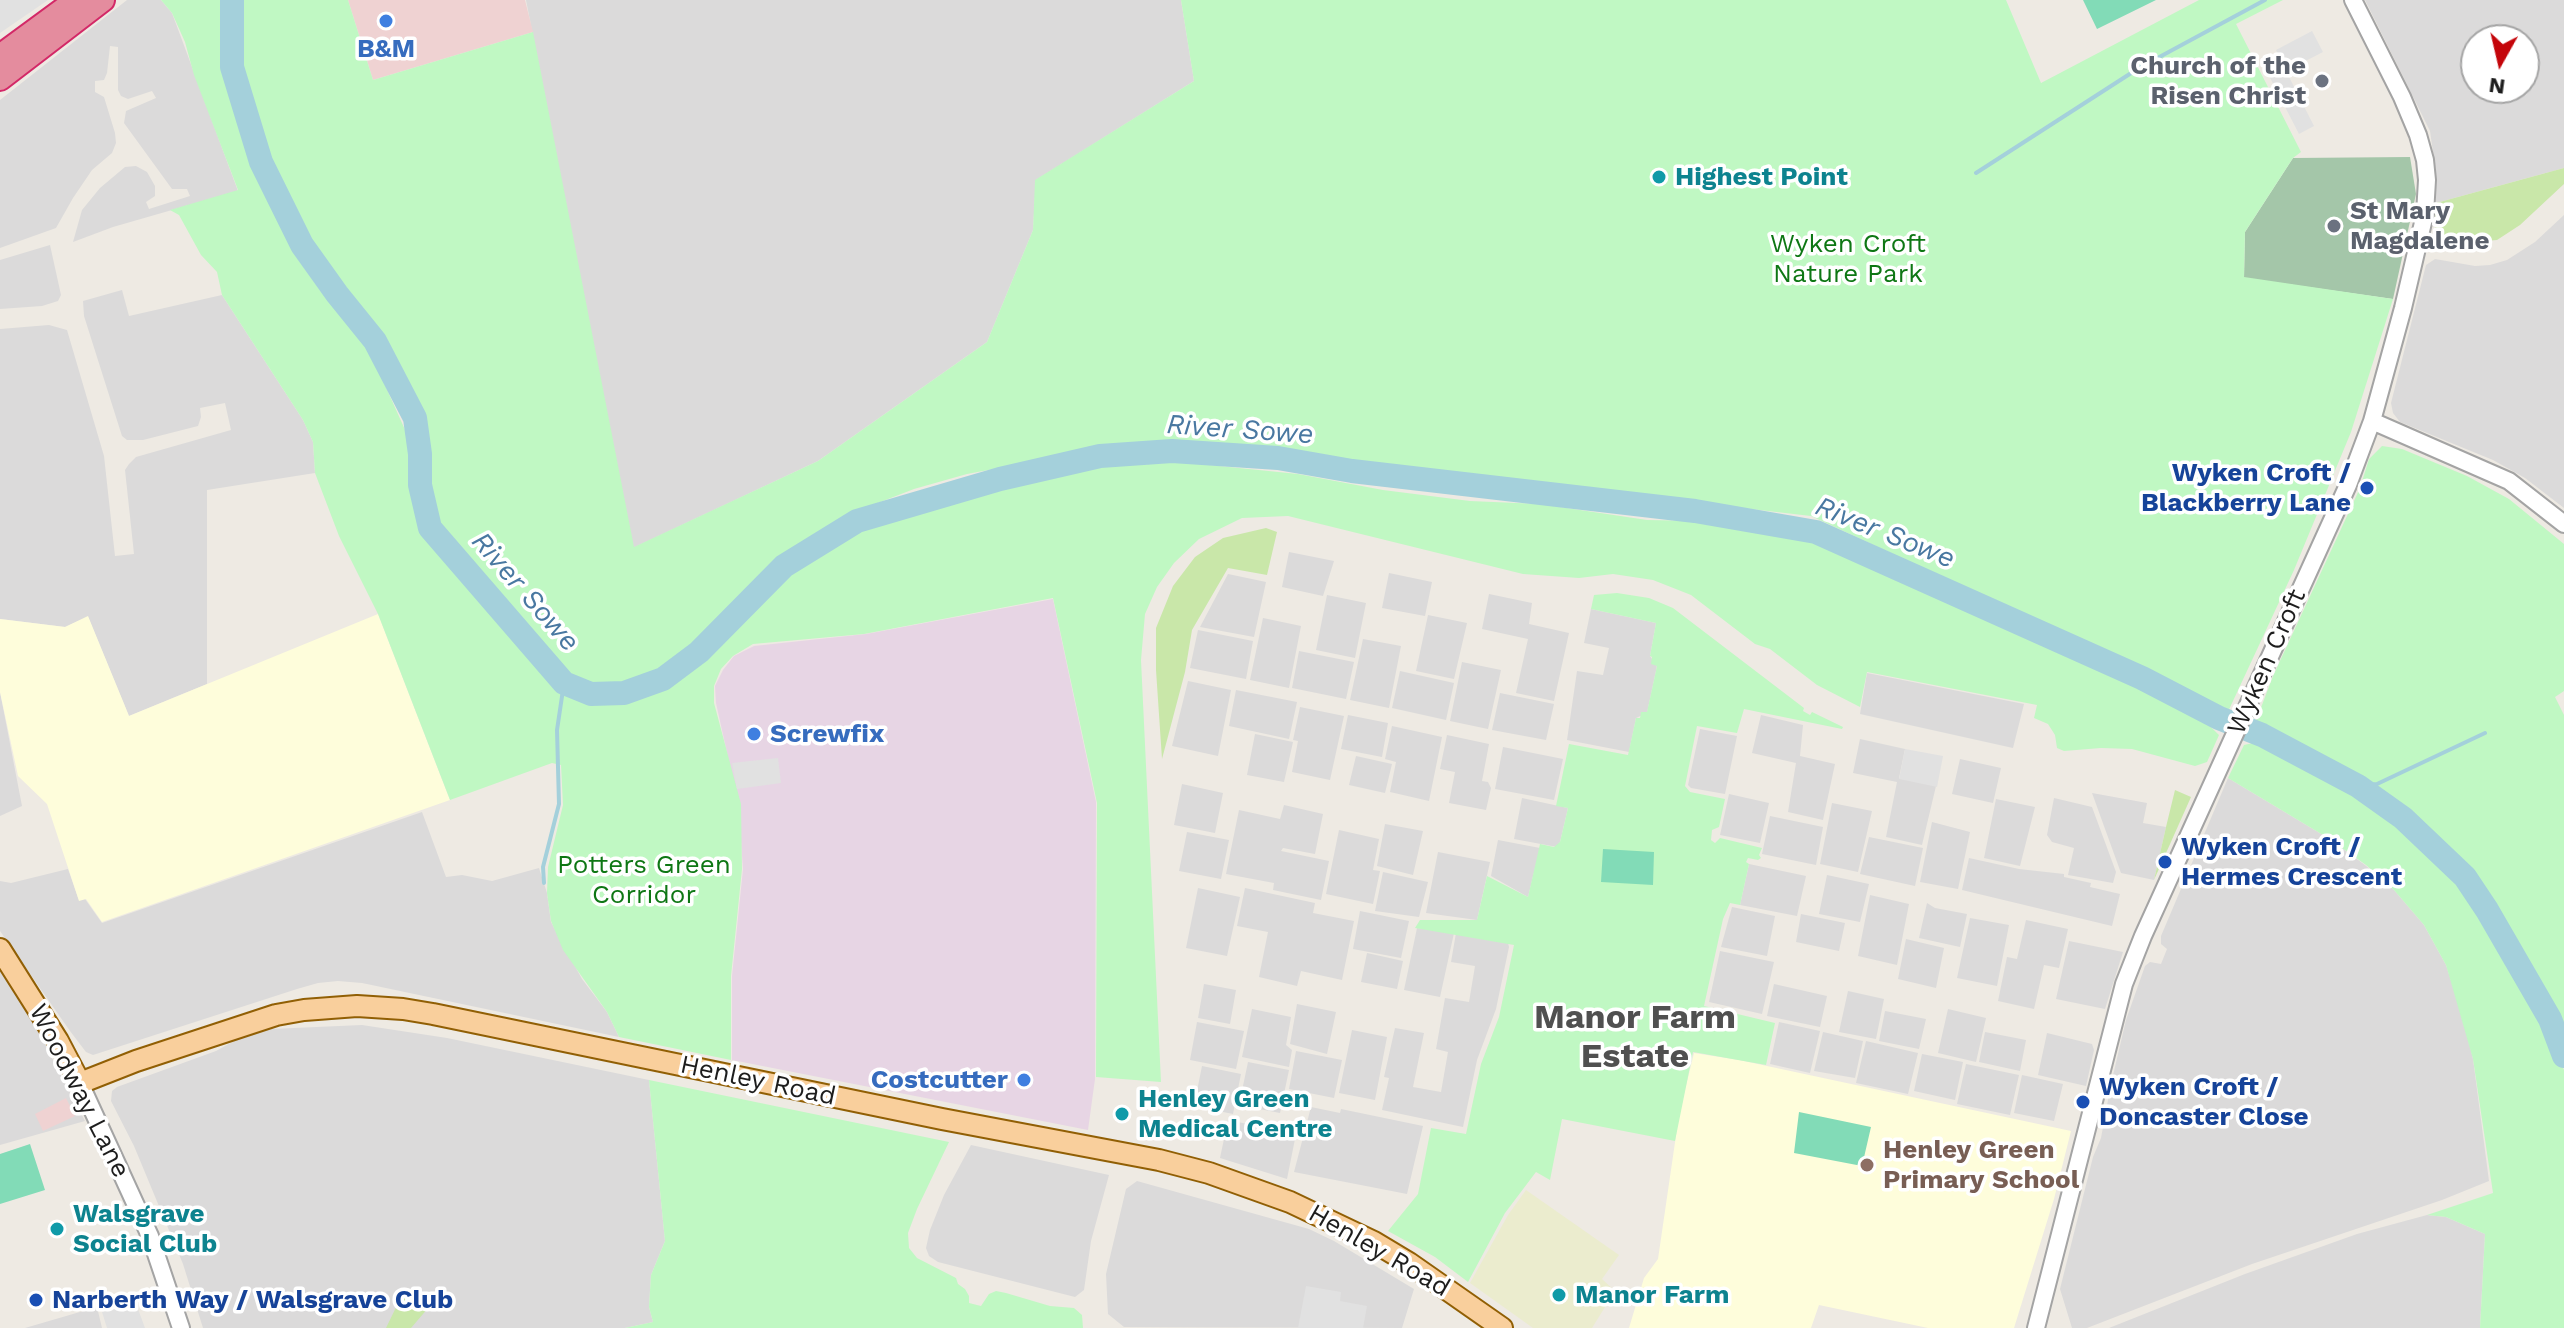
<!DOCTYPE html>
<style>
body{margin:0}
#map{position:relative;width:2564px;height:1328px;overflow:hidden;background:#eeeae3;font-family:"Work Sans",sans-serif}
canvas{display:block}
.north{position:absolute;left:2460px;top:24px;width:80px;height:80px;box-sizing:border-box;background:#fff;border:2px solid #a5a5a5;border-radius:50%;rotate:188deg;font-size:22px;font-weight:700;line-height:32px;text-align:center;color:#1d1d1d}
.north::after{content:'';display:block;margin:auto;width:28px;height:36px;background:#c4050a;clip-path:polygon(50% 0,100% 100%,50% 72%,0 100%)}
</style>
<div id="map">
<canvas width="2564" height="1328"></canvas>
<div class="north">N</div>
</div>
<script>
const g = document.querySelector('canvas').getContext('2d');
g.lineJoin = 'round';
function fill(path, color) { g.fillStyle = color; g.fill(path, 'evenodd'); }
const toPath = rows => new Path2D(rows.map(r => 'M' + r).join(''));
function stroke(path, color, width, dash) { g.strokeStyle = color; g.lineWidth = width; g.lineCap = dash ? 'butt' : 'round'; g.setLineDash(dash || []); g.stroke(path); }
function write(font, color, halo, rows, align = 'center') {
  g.font = font + ' "Work Sans",sans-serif'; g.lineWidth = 7; g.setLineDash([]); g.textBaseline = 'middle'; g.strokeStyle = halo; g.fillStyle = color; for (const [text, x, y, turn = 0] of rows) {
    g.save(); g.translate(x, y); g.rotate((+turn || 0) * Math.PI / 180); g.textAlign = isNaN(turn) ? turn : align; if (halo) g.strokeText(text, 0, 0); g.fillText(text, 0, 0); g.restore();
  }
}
fill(toPath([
 [127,0,161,0,172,13,238,191,113,227,73,242,82,210,100,188,125,167,136,166,147,172,155,186,155,196,146,202,149,209,190,196,187,189,172,189,124,123,126,111,156,98,152,91,128,99,121,96,118,90,118,47,110,46,107,73,104,80,95,81,95,92,104,97,115,133,116,143,112,153,92,170,73,198,56,228,0,248,0,100],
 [526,0,1181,0,1194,81,1036,180,1033,230,987,342,818,461,633,548],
 [2365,0,2564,0,2564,168,2436,203,2436,173,2430,131],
 [2476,40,2524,40,2524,88,2476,88],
 [2564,215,2564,508,2525,478,2493,460,2400,422,2393,413,2391,403,2426,265,2435,259,2475,266,2490,265,2507,260,2535,242],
 [50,245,61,295,58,301,42,306,0,309,0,260],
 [122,290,129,316,222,295,303,420,313,442,315,473,207,490,207,684,129,716,88,617,65,627,0,619,0,329,49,325,67,330,104,456,115,556,134,554,125,470,129,464,136,457,231,430,225,403,200,408,201,417,198,426,143,440,127,440,122,436,84,316,83,301],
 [1289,552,1334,561,1323,596,1282,587],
 [1389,573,1432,582,1425,616,1382,608],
 [1228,574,1266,582,1254,637,1200,627],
 [1489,594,1532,603,1529,624,1569,633,1554,701,1516,693,1528,639,1482,629],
 [1327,595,1366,603,1355,658,1316,650],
 [1591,609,1656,623,1650,656,1657,666,1647,713,1636,718,1629,752,1567,740,1577,671,1603,675,1609,648,1584,643],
 [1428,615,1467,623,1454,679,1416,671],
 [1263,618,1301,626,1289,688,1250,680],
 [1198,630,1253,641,1246,679,1190,668],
 [1363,639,1401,646,1389,708,1350,700],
 [1299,651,1354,662,1346,699,1292,688],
 [1462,662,1501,670,1488,729,1450,721],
 [1400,671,1454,683,1446,720,1392,708],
 [1867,673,2024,704,2013,748,1860,714],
 [1188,681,1231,690,1218,756,1172,746],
 [1236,690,1297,702,1289,739,1229,726],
 [0,692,22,806,0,816],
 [1500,693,1554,704,1546,740,1492,730],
 [1300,707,1344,716,1330,780,1292,772,1298,741,1293,740],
 [1348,715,1388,723,1382,757,1341,749],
 [1761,715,1803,725,1800,756,1835,764,1823,820,1788,812,1796,763,1752,753],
 [1392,726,1442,737,1429,801,1390,792,1396,762,1385,759],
 [1700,729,1737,736,1725,794,1691,788,1688,785],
 [1255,734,1293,742,1284,782,1247,775],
 [1447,735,1489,744,1482,781,1488,782,1491,788,1486,810,1449,803,1455,772,1440,769],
 [1860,739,1905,749,1899,778,1936,786,1922,845,1886,837,1897,782,1853,773],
 [1503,747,1563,759,1554,800,1495,789],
 [1356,756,1392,764,1385,793,1349,785],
 [1960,759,2001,768,1993,803,1952,794],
 [2228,778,2328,838,2365,865,2394,890,2424,925,2446,965,2463,1016,2473,1059,2489,1181,2442,1200,2252,1264,2087,1328,2072,1328,2060,1289,2093,1157,2101,1138,2111,1084,2126,1020,2145,966,2150,962,2161,964,2167,949,2161,944,2161,936],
 [1182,784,1223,793,1215,833,1174,825],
 [2092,793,2147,803,2143,823,2166,827,2154,880,2121,873],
 [1729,794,1769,803,1760,843,1720,835],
 [1522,798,1568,808,1560,842,1557,847,1514,839],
 [2054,798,2092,807,2116,872,2113,883,2068,875,2074,848,2052,842,2047,835],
 [1996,799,2035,807,2020,866,1984,858],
 [1832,803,1872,811,1858,872,1820,864],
 [1284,805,1323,814,1315,854,1283,848,1281,851,1329,861,1321,900,1273,890,1274,883,1226,874,1239,810,1280,819],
 [422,812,446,877,462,875,492,881,539,868,547,893,551,922,582,979,607,1012,619,1037,362,983,338,981,318,983,297,989,93,1055,86,1052,70,1031,0,931,0,881,11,883,68,869,79,900,85,899,102,923],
 [1770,816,1823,827,1816,865,1762,854],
 [1932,822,1970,832,1958,889,1920,882],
 [1385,824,1423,831,1413,875,1377,866],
 [1339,830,1379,839,1373,870,1380,871,1373,904,1326,894],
 [1187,832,1229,840,1221,879,1179,871],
 [1869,837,1923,848,1915,886,1860,874],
 [1498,840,1540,848,1528,897,1491,876],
 [1438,852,1490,862,1477,920,1426,913],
 [1969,858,2019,869,2064,874,2064,877,2091,883,2090,887,2120,894,2112,926,1962,890],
 [1749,864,1806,876,1797,916,1740,905],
 [1383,872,1428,882,1419,917,1375,911],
 [1827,875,1869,884,1860,922,1819,914],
 [1198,888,1240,897,1227,956,1186,948],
 [1245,888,1315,903,1313,913,1354,921,1342,980,1301,971,1297,986,1259,977,1268,932,1237,926],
 [1870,895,1909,904,1897,965,1858,956],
 [1927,903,1935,908,1967,914,1960,947,1919,938],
 [1732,907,1775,916,1767,956,1721,947],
 [1360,911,1409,921,1401,958,1353,949],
 [1801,914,1845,923,1839,951,1796,942],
 [1970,918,2009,925,1997,986,1957,978],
 [2026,920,2068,929,2059,968,2044,965,2034,1009,1998,1001,2007,957,2017,959],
 [1417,928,1454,933,1440,997,1404,990],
 [1456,933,1508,943,1509,947,1496,1009,1477,1060,1463,1127,1382,1110,1389,1078,1384,1077,1395,1028,1424,1033,1413,1087,1441,1092,1448,1052,1436,1049,1445,998,1469,1002,1475,966,1451,962],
 [1906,939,1944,948,1936,988,1898,979],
 [2069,941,2123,952,2105,1009,2056,999],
 [1720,951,1774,962,1762,1014,1709,1002],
 [1367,953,1403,961,1397,989,1361,982],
 [0,969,35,1024,85,1121,0,1145],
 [1204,984,1236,990,1230,1024,1198,1018],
 [1774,984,1827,996,1820,1027,1767,1016],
 [1848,991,1884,999,1876,1039,1839,1032],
 [1297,1004,1336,1012,1327,1054,1290,1044],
 [1252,1009,1291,1017,1286,1045,1292,1050,1289,1067,1242,1057],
 [1948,1009,1986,1018,1976,1062,1938,1053],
 [1885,1011,1926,1019,1919,1049,1879,1041],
 [1197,1022,1244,1031,1236,1069,1190,1060],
 [1779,1022,1820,1031,1810,1073,1770,1064],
 [362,1025,447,1038,649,1080,665,1241,651,1275,649,1307,653,1322,625,1328,203,1328,183,1264,134,1146,111,1101,112,1091,117,1087,216,1051,236,1040,271,1029],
 [1352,1030,1387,1037,1375,1100,1339,1093],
 [1823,1032,1863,1041,1855,1078,1814,1071],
 [1985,1032,2026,1040,2020,1071,1979,1062],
 [2047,1033,2092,1044,2094,1050,2086,1086,2038,1075],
 [1866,1041,1918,1053,1908,1094,1856,1083],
 [1296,1051,1342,1060,1334,1098,1289,1089],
 [1922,1054,1963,1062,1955,1100,1914,1091],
 [1248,1062,1289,1070,1280,1113,1239,1105],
 [1966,1064,2019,1075,2010,1115,1957,1104],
 [1202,1066,1241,1074,1233,1114,1194,1106],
 [2022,1075,2063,1084,2054,1121,2014,1113],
 [1311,1107,1340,1113,1341,1109,1423,1126,1407,1194,1294,1172],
 [1228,1120,1296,1134,1287,1179,1220,1158],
 [971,1145,1109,1175,1091,1241,1084,1290,1075,1297,938,1262,929,1256,926,1248,930,1230,944,1195],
 [1137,1181,1309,1229,1334,1241,1414,1289,1402,1328,1124,1327,1108,1314,1106,1274,1126,1189],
 [2427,1215,2446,1217,2485,1234,2480,1328,2109,1328,2245,1274,2357,1234],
 [97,1307,102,1328,25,1328]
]), '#dbdada');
fill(toPath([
 [348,0,525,0,533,32,373,80],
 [66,1098,75,1116,43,1131,35,1114]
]), '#efd2d2');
fill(toPath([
 [1053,599,1096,802,1095,1079,1088,1130,732,1060,732,976,743,869,738,803,716,703,715,686,723,670,734,656,754,646,866,634]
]), '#e7d5e4');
fill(toPath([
 [378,614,450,800,102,922,86,899,79,901,47,804,18,776,0,692,0,619,65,627,88,616,129,716],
 [1694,1053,1739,1060,2071,1131,2054,1199,2014,1328,1928,1328,1819,1305,1811,1328,1629,1328,1644,1278,1658,1259,1679,1115]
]), '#fefddb');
fill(toPath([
 [1526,1190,1619,1255,1602,1279,1615,1291,1592,1328,1533,1328,1470,1283,1508,1215]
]), '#ebecce');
fill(toPath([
 [2564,168,2564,184,2520,225,2497,240,2473,242,2442,236,2435,231,2436,203],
 [1266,528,1277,532,1267,575,1228,568,1192,630,1185,672,1162,759,1156,670,1156,628,1173,586,1195,557,1223,538],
 [2175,790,2191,797,2154,880,2166,827],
 [403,1293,429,1307,411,1328,386,1328]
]), '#c9e7a9');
fill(toPath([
 [2410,157,2416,194,2393,299,2244,278,2245,232,2293,158]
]), '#a4c6a9');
fill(toPath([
 [161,0,222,0,226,66,243,134,295,255,322,293,367,345,415,452,420,520,425,535,546,674,566,690,591,700,608,702,629,697,686,672,722,641,790,571,857,531,984,493,1102,467,1180,462,1298,474,1383,490,1470,501,1540,504,1647,520,1703,521,1808,540,2089,661,2208,724,2219,735,2207,762,2195,766,2132,749,2101,748,2064,751,2057,748,2055,735,2048,724,2034,718,2037,705,1867,672,1860,707,1817,685,1770,649,1755,644,1691,595,1653,580,1613,574,1579,578,1523,574,1288,516,1242,518,1199,539,1174,563,1157,587,1145,614,1141,660,1161,1082,1096,1077,1097,803,1053,598,864,634,753,644,733,656,721,669,714,686,714,703,741,804,742,869,731,976,731,1060,619,1037,607,1012,563,950,551,921,547,893,548,867,563,805,561,765,552,763,450,800,378,614,339,536,315,473,313,442,303,420,222,295,217,272,201,255,179,215,170,210,238,190,194,75,185,42,172,13],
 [240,0,348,0,373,80,533,32,634,547,818,461,987,342,1033,230,1035,180,1194,81,1181,0,2006,0,2041,83,2199,0,2283,0,2236,24,2301,152,2293,158,2245,232,2244,277,2393,299,2351,432,2294,570,2226,716,2044,624,1811,516,1346,462,1286,452,1194,445,1111,447,967,474,914,489,852,513,768,569,700,640,658,671,640,680,615,686,585,684,559,665,436,525,428,501,420,413,379,337,335,282,267,158,239,64],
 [2382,446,2402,449,2467,476,2509,499,2564,544,2564,691,2555,697,2564,715,2564,1040,2550,1007,2508,938,2502,920,2472,878,2444,848,2405,813,2371,792,2361,782,2324,760,2254,726,2273,676,2360,488,2369,459],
 [1617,593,1649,598,1673,608,1804,708,1803,711,1810,715,1812,712,1843,727,1842,729,1744,709,1737,733,1697,726,1685,786,1690,792,1725,799,1719,827,1712,830,1711,840,1715,843,1720,838,1762,848,1759,855,1761,858,1758,860,1748,858,1746,862,1749,864,1740,905,1730,903,1723,919,1704,1006,1775,1023,1766,1065,1693,1052,1675,1141,1562,1119,1550,1180,1536,1172,1505,1213,1468,1282,1435,1257,1388,1231,1418,1194,1431,1128,1466,1134,1481,1064,1499,1017,1514,945,1415,928,1420,920,1477,920,1487,876,1528,897,1540,844,1554,847,1560,842,1568,808,1556,806,1569,744,1628,755,1636,718,1640,718,1641,712,1647,712,1657,666,1651,664,1652,657,1650,656,1656,623,1591,609,1594,595],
 [2253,743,2303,765,2392,821,2488,916,2533,999,2564,1070,2564,1328,2480,1328,2485,1234,2446,1217,2427,1215,2493,1193,2473,1059,2446,965,2424,925,2394,890,2366,865,2328,838,2228,778,2244,745],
 [649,1080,949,1142,917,1209,908,1233,909,1248,917,1258,956,1278,958,1284,965,1289,969,1296,969,1303,981,1306,989,1294,996,1291,1006,1293,1050,1306,1074,1308,1082,1315,1083,1328,625,1328,653,1322,649,1307,651,1275,665,1241]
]), '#c0f8c3');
fill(toPath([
 [2083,0,2156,0,2097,29],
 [1603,849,1654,852,1653,885,1601,882],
 [1799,1112,1871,1127,1862,1166,1794,1153],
 [30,1144,45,1190,0,1204,0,1154]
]), '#82dbb7');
fill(toPath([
 [0,0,48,0,0,33],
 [2312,31,2323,52,2286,71,2314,126,2299,134,2265,68,2281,59,2276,50],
 [1905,749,1943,756,1937,787,1899,779],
 [778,758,781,783,737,789,732,763],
 [1306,1286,1341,1292,1340,1301,1367,1306,1363,1328,1298,1328],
 [135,1301,145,1328,107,1328,102,1312]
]), '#e1e1e1');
stroke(toPath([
 [1976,173,2139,68,2265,0],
 [2358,786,2377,784,2485,733],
 [544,883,543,867,559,804,557,730,564,683]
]), '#a4d0db', 4);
stroke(toPath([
 [232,0,232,67,261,162,302,245,337,294,375,341,415,418,420,454,420,485,430,528,564,683,591,694,624,693,663,679,699,652,784,566,857,521,1000,479,1100,456,1172,451,1278,458,1352,471,1695,511,1816,532,2142,678,2219,718,2262,735,2358,786,2403,818,2465,877,2487,910,2550,1019,2564,1056]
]), '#a4d0db', 24);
const minor = toPath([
 [2372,421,2509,481,2564,524],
 [80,1083,150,1236,181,1328],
 [2036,1328,2124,984,2143,936,2348,485,2372,421,2403,308,2425,214,2427,180,2425,160,2418,135,2402,97,2353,0]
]);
const major = toPath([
 [0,949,58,1041,80,1083,136,1061,276,1015,304,1010,357,1006,403,1009,433,1014,942,1119,1159,1160,1209,1173,1290,1202,1374,1242,1409,1263,1502,1328]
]);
const highway = toPath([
 [0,56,76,0],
 [0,79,103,0]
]);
stroke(minor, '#a4a4a4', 20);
stroke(major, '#915f04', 24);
stroke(highway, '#d32867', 26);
stroke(minor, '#fff', 16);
stroke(major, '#f9cf9c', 20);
stroke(highway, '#e48c9e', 22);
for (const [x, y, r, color] of [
 [386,21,8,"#3f7fe0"],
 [2322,81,8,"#6b7280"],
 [1659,177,8,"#0f9aa8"],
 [2334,226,8,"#6b7280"],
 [2367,488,8,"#1a4fb4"],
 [754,734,8,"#3f7fe0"],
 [2165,862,8,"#1a4fb4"],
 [1024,1080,8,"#3f7fe0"],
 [2083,1102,8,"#1a4fb4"],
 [1122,1114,8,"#0f9aa8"],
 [1867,1165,8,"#8d6e63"],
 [57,1229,8,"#0f9aa8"],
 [1559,1295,8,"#0f9aa8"],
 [36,1300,8,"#1a4fb4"]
]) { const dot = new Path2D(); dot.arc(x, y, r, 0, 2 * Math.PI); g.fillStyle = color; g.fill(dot); stroke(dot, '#fff', 3); }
write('bold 26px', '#366cbe', '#fff', [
 ["B&M",386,49],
 ["Screwfix",770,734,"left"],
 ["Costcutter",1008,1080,"right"]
]);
write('bold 26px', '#5b616d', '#fff', [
 ["Church of the",2306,66],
 ["Risen Christ",2306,96],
 ["St Mary",2350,211,"left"],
 ["Magdalene",2350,241,"left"]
], 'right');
write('bold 26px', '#0d838f', '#fff', [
 ["Highest Point",1675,177],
 ["Henley Green",1138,1099],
 ["Medical Centre",1138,1129],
 ["Walsgrave",73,1214],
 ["Social Club",73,1244],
 ["Manor Farm",1575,1295]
], 'left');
write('26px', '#0e7714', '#fff', [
 ["Wyken Croft",1848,244],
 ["Nature Park",1848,274],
 ["Potters Green",644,865],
 ["Corridor",644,895]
]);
write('bold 26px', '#164399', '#fff', [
 ["Wyken Croft /",2351,473,"right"],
 ["Blackberry Lane",2351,503,"right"],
 ["Wyken Croft /",2181,847],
 ["Hermes Crescent",2181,877],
 ["Wyken Croft /",2099,1087],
 ["Doncaster Close",2099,1117],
 ["Narberth Way / Walsgrave Club",52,1300]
], 'left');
write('26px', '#1d1d1d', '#fff', [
 ["Wyken Croft",2267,662,-66],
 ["Henley Road",758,1081,12],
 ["Woodway Lane",79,1091,63],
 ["Henley Road",1379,1251,30]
]);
write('bold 26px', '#785e54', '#fff', [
 ["Henley Green",1883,1150],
 ["Primary School",1883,1180]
], 'left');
write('italic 28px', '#4978a1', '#fff', [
 ["River Sowe",1240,430,4],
 ["River Sowe",1885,533,22],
 ["River Sowe",525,592,49]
]);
write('bold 34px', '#505050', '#fff', [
 ["Manor Farm",1635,1018],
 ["Estate",1635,1057]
]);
</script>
